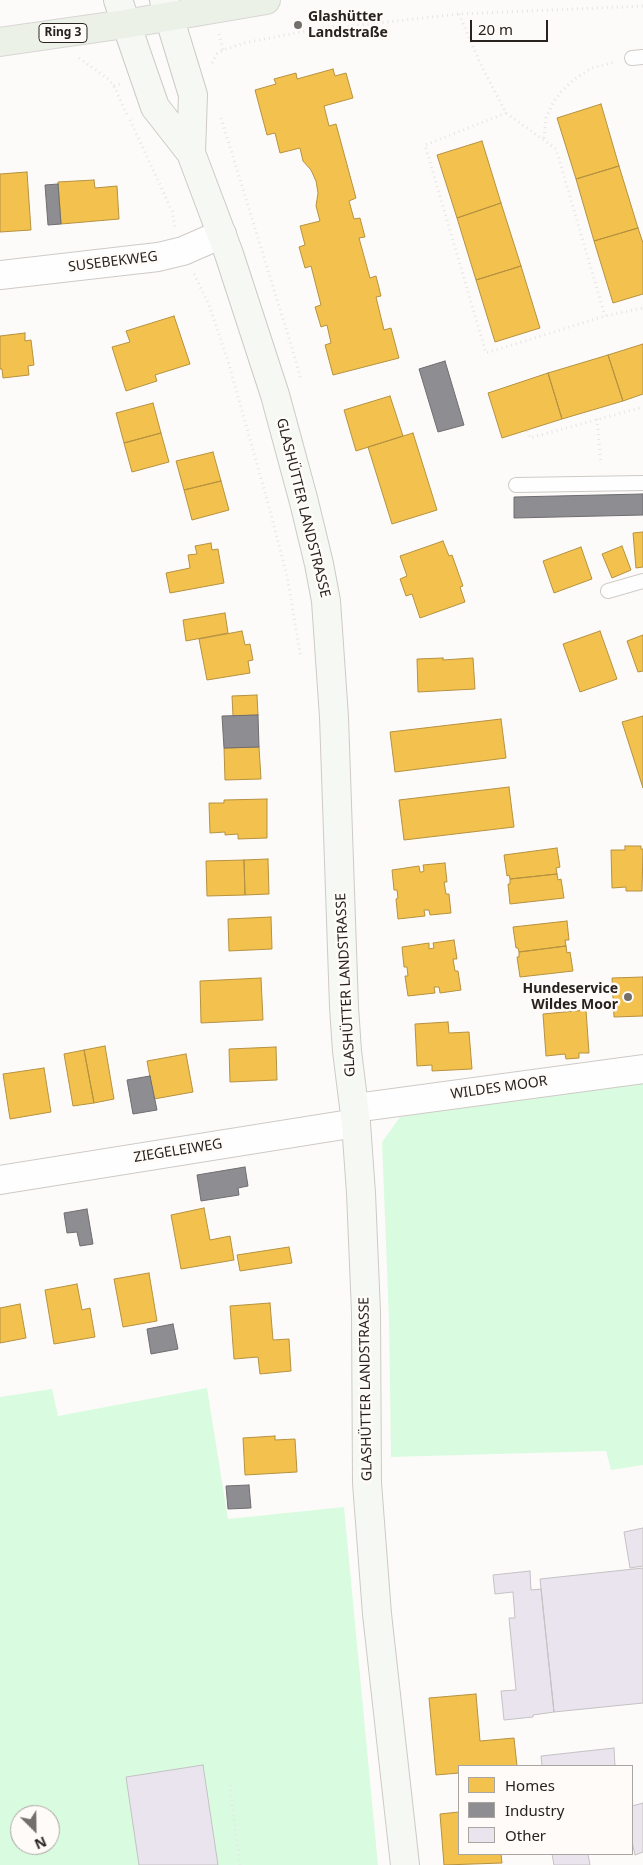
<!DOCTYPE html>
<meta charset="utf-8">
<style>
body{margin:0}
#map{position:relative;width:643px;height:1865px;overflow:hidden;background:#fdfbf9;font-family:"Noto Sans",sans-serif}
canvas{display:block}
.legend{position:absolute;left:458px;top:1765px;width:175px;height:90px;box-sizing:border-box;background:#fefbf8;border:1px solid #a9a5a1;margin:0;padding:6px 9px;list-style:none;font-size:15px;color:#29231f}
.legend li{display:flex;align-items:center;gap:10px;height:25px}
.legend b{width:25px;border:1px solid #a9a5a1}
.north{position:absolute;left:10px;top:1805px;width:50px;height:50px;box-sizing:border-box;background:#fefbf8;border:1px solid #a9a5a1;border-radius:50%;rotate:157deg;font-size:14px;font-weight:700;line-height:20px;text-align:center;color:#29231f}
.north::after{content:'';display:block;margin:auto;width:18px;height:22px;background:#736f6b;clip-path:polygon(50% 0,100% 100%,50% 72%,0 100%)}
.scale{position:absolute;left:470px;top:20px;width:78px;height:22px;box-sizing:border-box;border:2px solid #29231f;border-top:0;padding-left:6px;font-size:15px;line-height:18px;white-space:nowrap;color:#29231f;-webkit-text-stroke:4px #fefbf8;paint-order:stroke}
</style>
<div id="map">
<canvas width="643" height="1865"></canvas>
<ul class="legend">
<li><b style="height:14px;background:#f2c14e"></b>Homes</li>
<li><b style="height:14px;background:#8d8d92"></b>Industry</li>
<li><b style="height:14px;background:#e9e4ed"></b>Other</li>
</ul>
<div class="north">N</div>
<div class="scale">20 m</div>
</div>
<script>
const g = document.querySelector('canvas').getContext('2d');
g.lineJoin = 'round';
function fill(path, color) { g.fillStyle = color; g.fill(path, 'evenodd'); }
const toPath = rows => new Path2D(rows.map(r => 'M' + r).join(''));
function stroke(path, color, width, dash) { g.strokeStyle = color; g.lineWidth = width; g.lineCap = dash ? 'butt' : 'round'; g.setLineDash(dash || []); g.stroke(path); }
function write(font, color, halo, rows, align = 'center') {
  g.font = font + ' "Noto Sans",sans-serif'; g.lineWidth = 5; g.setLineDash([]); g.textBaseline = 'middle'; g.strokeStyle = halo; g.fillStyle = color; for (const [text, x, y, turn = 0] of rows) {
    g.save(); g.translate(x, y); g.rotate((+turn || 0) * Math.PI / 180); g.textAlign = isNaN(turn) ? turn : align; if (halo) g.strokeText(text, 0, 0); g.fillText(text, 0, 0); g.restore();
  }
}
fill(toPath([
 [643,1083,643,1465,611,1470,606,1451,391,1457,389,1321,382,1142,400,1117,544,1096],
 [207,1388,228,1519,344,1507,378,1865,0,1865,0,1397,52,1389,58,1416],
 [20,1815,50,1815,50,1845,20,1845]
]), '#d9fce0');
const homes = toPath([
 [333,69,335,76,346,73,353,98,324,106,329,126,336,124,356,198,349,201,354,219,360,218,365,237,359,238,370,278,376,276,381,296,376,297,384,330,391,328,399,358,333,375,325,345,331,343,327,325,321,327,315,307,321,305,311,266,305,268,299,247,305,245,300,226,320,221,316,206,318,193,316,181,311,170,303,161,300,148,280,153,275,133,267,135,255,90,276,84,274,79,296,73,297,79,333,69],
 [601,104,619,166,576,179,557,118,601,104],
 [482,141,501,203,457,218,437,155,482,141],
 [619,166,638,228,594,241,576,179,619,166],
 [27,172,31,230,0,232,0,174,27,172],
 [94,180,95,188,117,186,119,219,61,224,58,182,94,180],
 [501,203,521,266,476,280,457,218,501,203],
 [638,228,643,243,643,294,613,303,594,241,638,228],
 [521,266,540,328,495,342,476,280,521,266],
 [174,316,190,364,155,375,157,381,126,391,112,347,130,342,126,331,174,316],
 [25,333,25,341,31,340,34,365,28,366,29,375,3,378,2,369,0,369,0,336,25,333],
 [643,344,643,394,623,401,608,355,643,344],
 [608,355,623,401,562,419,548,373,608,355],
 [548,373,562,419,502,438,488,393,548,373],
 [390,396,403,436,356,451,344,410,390,396],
 [153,403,161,433,124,443,116,413,153,403],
 [161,433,169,462,132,472,124,443,161,433],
 [413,433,437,510,392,524,368,447,413,433],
 [213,452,221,481,184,490,176,461,213,452],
 [221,481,229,510,192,520,184,490,221,481],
 [643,532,643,567,636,568,633,533,643,532],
 [443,541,449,556,452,555,463,586,460,587,465,602,420,618,412,594,406,596,400,579,407,576,400,556,443,541],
 [211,543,212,550,218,549,224,583,170,593,166,573,190,568,188,555,197,554,195,546,211,543],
 [622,546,631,570,612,578,602,554,622,546],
 [581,547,592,579,554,593,543,561,581,547],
 [225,613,228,633,186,641,183,620,225,613],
 [242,631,245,645,250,644,253,660,248,661,250,673,207,680,199,639,242,631],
 [600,631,617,679,580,692,563,644,600,631],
 [643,635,643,671,638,672,627,641,643,635],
 [443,658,443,660,473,658,475,689,418,692,417,659,443,658],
 [257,695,258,715,233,716,232,696,257,695],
 [643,716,643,788,622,722,643,716],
 [501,719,506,758,395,772,390,732,501,719],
 [259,747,261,779,225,780,224,748,259,747],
 [509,787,514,827,404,840,399,800,509,787],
 [267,799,267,838,238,839,238,834,225,835,225,832,210,833,209,803,224,803,224,800,267,799],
 [625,846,641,846,641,849,643,849,642,891,626,891,626,887,612,888,611,850,625,850,625,846],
 [557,848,560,867,556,868,557,874,510,879,509,875,507,876,504,855,557,848],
 [268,859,269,894,245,895,244,860,268,859],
 [244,860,245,895,207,896,206,861,244,860],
 [445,863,447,882,444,882,446,894,449,894,451,913,430,915,429,910,424,910,425,916,398,919,396,899,398,898,397,890,394,890,392,870,419,866,420,872,422,872,424,871,423,865,445,863],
 [557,874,558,880,561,879,564,898,510,904,508,884,510,884,510,879,557,874],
 [271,917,272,949,229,951,228,919,271,917],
 [567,921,569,940,565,940,566,946,519,952,518,948,516,948,513,927,567,921],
 [454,940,457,959,453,959,455,971,458,971,461,990,440,993,439,987,434,987,435,993,408,996,405,976,408,976,407,967,404,967,402,947,429,943,429,949,434,948,433,943,454,940],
 [566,946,567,953,570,952,573,971,520,977,517,957,519,957,519,952,566,946],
 [643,977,643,1016,614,1017,612,978,643,977],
 [261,978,263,1020,201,1023,200,981,261,978],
 [586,1010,589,1053,579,1053,579,1058,566,1059,565,1054,546,1056,543,1014,586,1010],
 [448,1022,449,1033,469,1032,472,1069,432,1071,432,1065,417,1066,415,1024,448,1022],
 [105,1046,114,1099,94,1103,84,1050,105,1046],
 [276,1047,277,1080,230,1082,229,1049,276,1047],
 [84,1050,94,1103,73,1106,64,1054,84,1050],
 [186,1054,193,1092,154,1099,147,1061,186,1054],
 [44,1068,51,1112,10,1119,3,1074,44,1068],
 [204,1208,210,1240,230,1236,234,1260,181,1269,171,1215,204,1208],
 [289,1247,292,1263,240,1271,237,1255,289,1247],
 [149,1273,157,1321,123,1327,114,1279,149,1273],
 [77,1284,82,1310,90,1308,95,1337,54,1344,45,1290,77,1284],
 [270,1303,273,1340,289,1339,291,1371,260,1374,258,1357,234,1359,230,1306,270,1303],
 [20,1304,26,1338,0,1343,0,1308,20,1304],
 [275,1436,275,1440,295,1439,297,1472,245,1475,243,1438,275,1436],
 [476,1694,480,1741,514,1738,517,1766,459,1766,459,1773,436,1775,429,1698,476,1694],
 [459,1812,459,1854,501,1854,502,1863,444,1865,440,1814,459,1812]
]);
fill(homes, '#f2c14e');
stroke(homes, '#b69240', 1);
const industry = toPath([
 [58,184,61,224,48,225,45,185,58,184],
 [445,361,464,425,438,432,419,369,445,361],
 [643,494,643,515,514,518,514,497,643,494],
 [258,715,259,747,224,748,222,716,258,715],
 [150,1076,157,1110,133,1114,127,1080,150,1076],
 [245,1167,248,1186,238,1188,239,1195,201,1201,197,1175,245,1167],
 [87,1209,93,1244,80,1246,77,1232,67,1233,64,1213,87,1209],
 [173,1324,178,1349,151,1354,147,1329,173,1324],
 [249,1485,251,1508,228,1509,226,1486,249,1485]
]);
fill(industry, '#8d8d92');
stroke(industry, '#6f6d70', 1);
const building = toPath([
 [643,1528,643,1566,630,1568,624,1532,643,1528],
 [643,1568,643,1703,554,1712,540,1579,643,1568],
 [530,1571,531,1590,541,1589,554,1712,533,1715,533,1717,504,1720,501,1691,516,1690,509,1618,515,1618,513,1592,495,1594,493,1575,530,1571],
 [614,1748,615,1766,542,1766,541,1756,614,1748],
 [203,1765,218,1865,139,1865,126,1777,203,1765],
 [643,1803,643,1852,635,1855,632,1842,632,1806,643,1803],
 [552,1854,588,1854,590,1865,554,1865,552,1854]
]);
fill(building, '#e9e4ed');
stroke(building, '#c4c2c4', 1);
const lane = toPath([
 [632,58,643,57],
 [516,485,643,483],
 [608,591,643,581]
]);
const street = toPath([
 [0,275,158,257,183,251,222,234],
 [355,1108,643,1069],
 [0,1180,356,1123]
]);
const secondary = toPath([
 [118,0,155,107,191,153,229,254,275,395,304,502,319,564,326,601,334,717,344,1007,347,1051,356,1123,361,1193,366,1312,367,1483,377,1614,405,1865],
 [164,0,193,95,191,153]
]);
const primary = toPath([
 [0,42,125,24,266,0]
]);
stroke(lane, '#cecac6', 16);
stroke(street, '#cecac6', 30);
stroke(secondary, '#cecac6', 30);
stroke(primary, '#d8d6d4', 30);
stroke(toPath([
 [459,14,480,63,506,113,556,149,605,316],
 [219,34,223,50],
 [79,58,108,79,114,86,120,84],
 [212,63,217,54,223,50,244,43,332,26,342,27,459,14,643,6],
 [114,86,127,115],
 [506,113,425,145,486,353,605,316,643,308],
 [221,118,295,358,300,377],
 [130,120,172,211,175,227],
 [544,138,546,118,554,101,561,92,573,80,592,68,615,62],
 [194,274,209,305,228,361,268,503,287,576,301,658],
 [597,419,601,464],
 [527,431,530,438,643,407],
 [230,1785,240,1865]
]), '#e6e5e5', 3, [1, 4]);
stroke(lane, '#fffefe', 14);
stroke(street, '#fffefe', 28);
stroke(secondary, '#f5f8f3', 28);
stroke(primary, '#ecf1e8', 28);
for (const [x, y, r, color] of [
 [298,25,5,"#736f6b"],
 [628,997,5,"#736f6b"]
]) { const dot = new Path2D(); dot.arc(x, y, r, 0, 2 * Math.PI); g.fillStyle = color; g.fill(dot); stroke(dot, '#fefbf8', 2); }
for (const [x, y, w] of [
 [63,33,48]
]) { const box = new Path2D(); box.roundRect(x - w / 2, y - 9.5, w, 19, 4); g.fillStyle = '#fefbf8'; g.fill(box); stroke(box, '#29231f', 1); }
write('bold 12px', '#29231f', null, [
 ["Ring 3",63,33]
]);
write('bold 14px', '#29231f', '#fefbf8', [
 ["Glashütter",308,17],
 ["Landstraße",308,33],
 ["Hundeservice",618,989,"right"],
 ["Wildes Moor",618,1005,"right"]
], 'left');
write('14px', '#29231f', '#fefbf8', [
 ["SUSEBEKWEG",113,262,-7],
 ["GLASHÜTTER LANDSTRASSE",303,508,76],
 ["GLASHÜTTER LANDSTRASSE",346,985,-93],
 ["WILDES MOOR",499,1088,-8],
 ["ZIEGELEIWEG",178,1151,-9],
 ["GLASHÜTTER LANDSTRASSE",366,1389,-91]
]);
</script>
